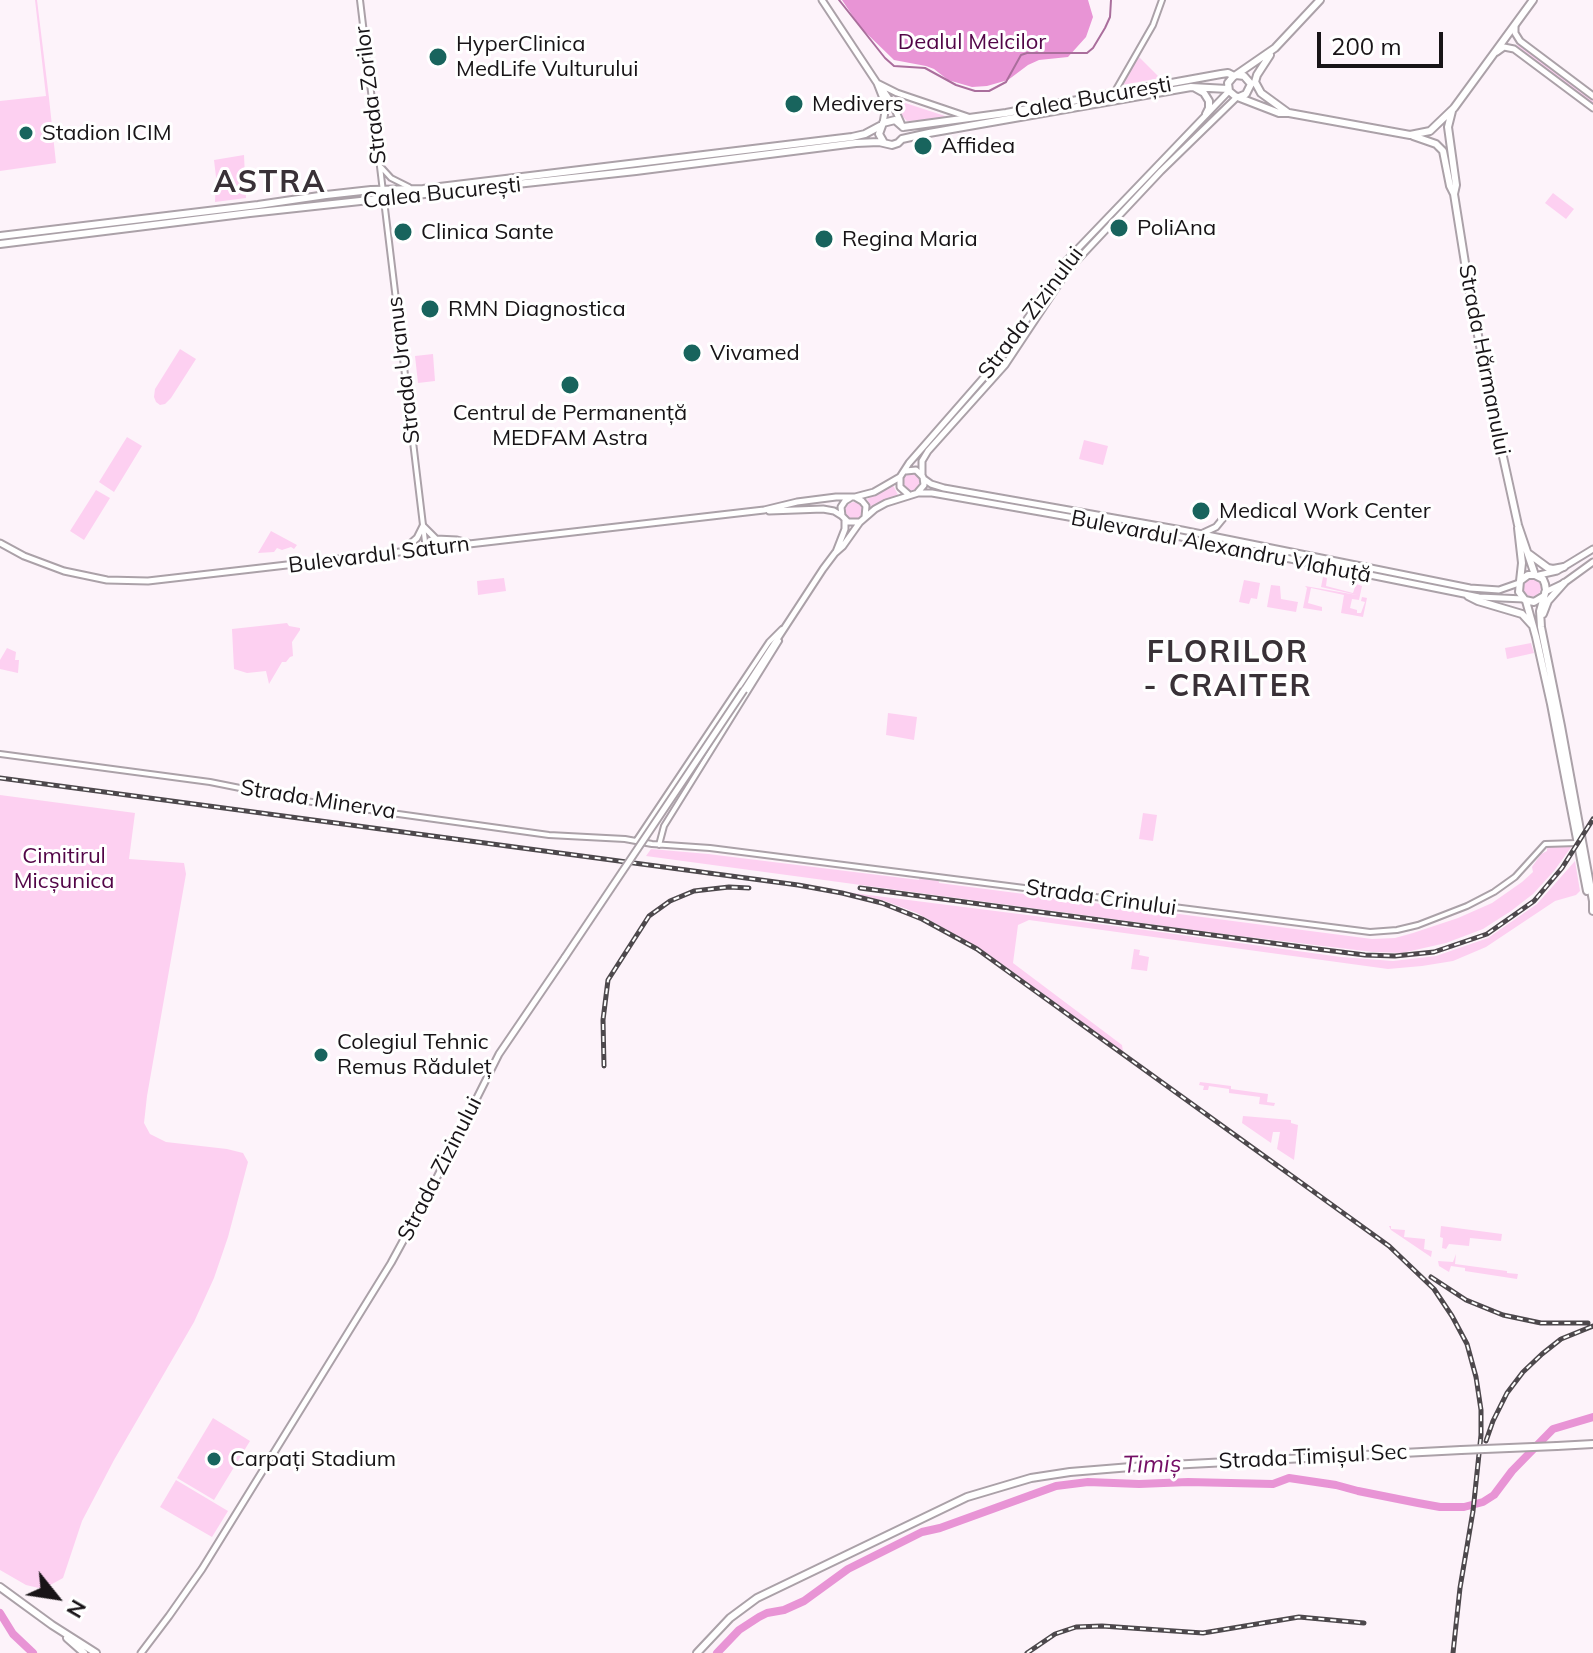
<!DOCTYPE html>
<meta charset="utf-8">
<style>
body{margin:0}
#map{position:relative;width:1593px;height:1653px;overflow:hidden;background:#fdf3fa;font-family:Mulish,sans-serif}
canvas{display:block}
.north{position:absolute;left:16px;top:1557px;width:80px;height:80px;-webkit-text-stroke:6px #fff;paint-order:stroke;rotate:120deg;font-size:22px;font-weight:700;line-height:32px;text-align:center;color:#181417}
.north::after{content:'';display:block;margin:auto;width:28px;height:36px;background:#181417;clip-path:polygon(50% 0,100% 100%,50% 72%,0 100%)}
.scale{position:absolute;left:1317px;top:32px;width:126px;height:36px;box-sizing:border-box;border:4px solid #181417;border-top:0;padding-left:10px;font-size:24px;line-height:28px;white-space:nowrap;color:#181417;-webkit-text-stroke:6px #fff;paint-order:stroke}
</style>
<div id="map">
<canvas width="1593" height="1653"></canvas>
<div class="north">N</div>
<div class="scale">200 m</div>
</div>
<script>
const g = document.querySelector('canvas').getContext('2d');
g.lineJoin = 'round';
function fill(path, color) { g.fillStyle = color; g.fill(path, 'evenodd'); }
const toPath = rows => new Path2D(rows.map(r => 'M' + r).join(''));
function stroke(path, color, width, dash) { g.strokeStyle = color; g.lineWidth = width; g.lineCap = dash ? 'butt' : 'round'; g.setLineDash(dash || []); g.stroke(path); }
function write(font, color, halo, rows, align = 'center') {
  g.font = font + ' Mulish,sans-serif'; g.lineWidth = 6; g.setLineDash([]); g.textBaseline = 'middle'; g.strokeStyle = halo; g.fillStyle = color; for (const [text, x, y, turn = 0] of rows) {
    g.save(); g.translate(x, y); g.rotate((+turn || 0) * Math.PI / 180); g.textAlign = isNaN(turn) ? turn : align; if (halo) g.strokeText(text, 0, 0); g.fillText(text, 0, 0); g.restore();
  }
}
fill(toPath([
 [35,0,37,0,49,98,56,163,0,171,0,101,46,96],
 [1518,44,1593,101,1593,104,1517,46],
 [1138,56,1160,78,1122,85],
 [896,100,945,116,945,119,907,121,900,114],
 [244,155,246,198,215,202,216,177,214,160],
 [1553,193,1574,209,1566,219,1545,203],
 [180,349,196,359,171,398,165,404,160,405,156,402,154,397,155,389],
 [433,354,435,381,418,383,415,356],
 [127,437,142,446,114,492,99,482],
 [1084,440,1108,446,1103,465,1079,459],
 '903 482a9 9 0 1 1 18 0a9 9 0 1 1-18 0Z',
 [893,485,898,495,872,509,867,499],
 [96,490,110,498,84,540,70,531],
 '845 511a9 9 0 1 1 18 0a9 9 0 1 1-18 0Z',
 [271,531,297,545,294,549,291,547,282,550,277,548,274,552,258,553],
 [1323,577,1327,578,1326,586,1353,593,1356,584,1362,586,1359,600,1352,599,1350,608,1357,610,1357,613,1361,613,1365,602,1361,601,1362,597,1367,598,1363,617,1341,613,1344,595,1311,588,1308,603,1322,607,1322,611,1303,608,1307,588,1305,586,1357,595,1321,587],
 [504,578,506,591,478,595,477,581],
 '1523 588a9 9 0 1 1 18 0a9 9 0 1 1-18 0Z',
 [1244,580,1260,583,1257,599,1251,598,1249,604,1239,602],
 [1271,585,1280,586,1281,599,1298,602,1296,612,1267,607],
 [287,623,289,626,300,628,300,630,292,642,293,656,290,657,286,662,282,662,269,684,266,671,247,673,234,669,232,629],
 [1531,643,1534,653,1507,659,1505,648],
 [7,648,16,652,15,660,19,660,18,673,0,669,0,660],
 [888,713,917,717,914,740,886,735],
 [0,795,135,813,129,859,184,863,186,874,147,1096,144,1123,150,1134,166,1142,227,1149,243,1153,248,1162,228,1237,214,1278,194,1322,114,1460,82,1521,63,1578,43,1589,26,1585,0,1570],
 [1143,813,1157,815,1153,841,1139,839],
 [1572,846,1554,871,1533,894,1511,911,1483,929,1446,943,1402,953,1373,952,1224,934,646,856,651,849,708,854,919,880,920,875,938,878,939,883,1372,939,1395,938,1413,933,1458,918,1492,903,1522,882,1533,872,1532,867,1541,854,1547,851,1547,847],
 [1575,861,1580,891,1576,895,1555,901,1486,947,1453,961,1422,966,1388,969,1029,920,1018,925,1013,963,1122,1045,1123,1052,988,954,956,935,917,913,885,901,845,892,1138,929,1341,957,1393,961,1436,956,1488,938,1537,904],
 [1134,949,1140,950,1139,955,1149,957,1147,971,1131,969],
 [1200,1082,1231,1086,1231,1089,1268,1094,1267,1102,1275,1103,1274,1106,1259,1104,1260,1097,1229,1093,1229,1089,1209,1086,1208,1090,1203,1090,1204,1086,1199,1085],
 [1243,1116,1291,1120,1291,1123,1298,1125,1294,1160,1277,1149,1280,1132,1273,1132,1271,1143,1242,1123],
 [1389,1226,1391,1226,1391,1229,1405,1230,1404,1237,1425,1239,1424,1249,1432,1251,1431,1257,1391,1230],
 [1441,1226,1502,1234,1501,1241,1470,1238,1469,1246,1449,1244,1446,1249,1442,1248,1443,1238,1440,1237],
 [1456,1254,1455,1264,1507,1271,1507,1273,1518,1274,1517,1279,1465,1271,1465,1268,1451,1266,1449,1272,1439,1266,1438,1261,1453,1262],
 [213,1418,250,1441,214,1500,177,1478],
 [176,1480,228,1511,212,1537,160,1507]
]), '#fdd0f1');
fill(toPath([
 [842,0,1088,0,1093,17,1086,37,1068,57,1039,60,1028,65,1008,80,987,86,972,87,948,80,934,69,926,66,894,60,860,27]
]), '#e894d5');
stroke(toPath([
 [839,0,885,58,894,66,925,68,956,85,975,91,989,91,1006,82,1021,55,1027,53,1087,53,1093,48,1105,28,1110,17,1111,0]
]), '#aa6e9c', 2);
stroke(toPath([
 [0,1613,13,1634,33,1653],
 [717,1653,739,1630,759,1617,767,1613,784,1610,804,1601,848,1569,922,1532,940,1528,1056,1486,1088,1482,1139,1484,1188,1482,1273,1484,1289,1478,1336,1485,1358,1491,1418,1503,1440,1507,1464,1507,1483,1502,1494,1495,1512,1471,1553,1429,1593,1417]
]), '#e894d5', 8);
const tertiary = toPath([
 [360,0,426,550],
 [1114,93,1153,25,1162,0],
 [381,167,391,178,409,187],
 [0,754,210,782,305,801,549,835,625,839,652,844,710,848,1370,932,1397,930,1418,925,1467,906,1494,892,1515,877,1545,844,1577,843],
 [636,841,769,642,782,629],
 [659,845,664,826,779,641]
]);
const secondary = toPath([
 [822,0,877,83,886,106,883,123],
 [1515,27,1515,33,1520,41,1593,96],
 [1497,52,1504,47,1514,49,1593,108],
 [877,83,897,93,968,117],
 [883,90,893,105,901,123],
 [906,471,916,470,923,477,924,485,918,492],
 [922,475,922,461,928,451,1005,365,1068,270,1161,171,1237,97],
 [900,477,900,487,908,494],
 [924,479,931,484,944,488,1182,530,1470,588,1499,590,1519,583],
 [855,497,862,501,866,506,865,517],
 [850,498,845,501,841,507,842,516,848,522,859,522],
 [769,511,823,509,834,511,842,516],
 [1201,534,1216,527,1225,516],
 [0,543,24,556,64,571,107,580,148,581,764,510,797,502,836,497,855,497,874,492,900,477,909,463,1000,359,1067,260,1229,91],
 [401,552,417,538,423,526,436,539,457,540,468,543],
 [836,552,845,529,845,520],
 [1539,575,1557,571,1593,549],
 [1545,592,1564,583,1593,562],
 [744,690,823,569,835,553,843,546,860,522,875,509,886,503,918,493,932,493,1171,535,1479,597,1524,599],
 [141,1653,169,1616,202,1569,391,1263,427,1197,499,1054,565,957]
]);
const primary = toPath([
 [1320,0,1275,48,1233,77,1228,83,1229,91,1235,96,1279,113,1289,113,1410,135,1430,131,1454,108,1533,0],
 [1270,55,1257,75,1255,82,1261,93,1287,112],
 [1236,75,1244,76,1251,84,1246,94,1239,97],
 [1195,88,1204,93,1209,101,1209,108,1206,114],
 [1452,111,1448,127,1456,185,1454,194],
 [903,127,1006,113,1221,74,1228,73,1234,76],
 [1413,136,1436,144,1443,151,1450,186,1454,194,1469,288,1489,393,1518,525,1535,575],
 [883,141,879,134,883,123,895,120,903,127],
 [0,236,258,205,326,195,371,190,423,189,852,137,865,134,880,126],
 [0,244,250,213,636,171,856,143,879,142,892,145,898,143,902,139,929,133,1191,87,1228,89],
 [1518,528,1522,563,1520,581],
 [1529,554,1548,568,1553,569,1564,567],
 [1468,596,1478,601,1522,614,1532,625],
 [1544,596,1534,602,1525,600,1519,592,1520,581,1528,575,1535,575,1543,579,1545,584,1546,590,1540,611,1541,627,1561,726,1593,901,1593,911],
 [1526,601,1536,637,1551,704,1587,891],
 [1543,614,1548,601,1564,583],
 [1557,1446,1593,1444],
 [0,1587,52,1625,96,1653],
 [67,1638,84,1653],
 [697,1653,730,1618,757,1598,967,1497,1031,1478,1070,1472,1131,1467,1461,1450]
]);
stroke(tertiary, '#aba1a8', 8);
stroke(secondary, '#aba1a8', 9);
stroke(primary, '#aba1a8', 10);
stroke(tertiary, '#fff', 4);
stroke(secondary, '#fff', 5);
stroke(primary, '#fff', 6);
const rail = toPath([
 [0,778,798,885,842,893,882,903,922,919,977,949,1389,1246,1434,1289,1452,1316,1467,1344,1476,1377,1481,1410,1481,1435,1473,1511,1460,1588,1453,1653],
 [860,888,1317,949,1365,955,1395,956,1434,952,1487,934,1534,901,1562,868,1593,819],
 [604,1066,603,1020,608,980,649,916,670,901,694,891,729,887,749,888],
 [1431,1277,1466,1300,1503,1315,1541,1323,1588,1323],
 [1486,1441,1493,1421,1507,1393,1523,1372,1542,1354,1561,1339,1593,1326],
 [1027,1653,1055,1634,1076,1627,1102,1626,1203,1633,1299,1617,1364,1623]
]);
stroke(rail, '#4d484c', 5);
stroke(rail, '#fff', 2, [6]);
const secondaryBridge = toPath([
 [565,957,744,690]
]);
const primaryBridge = toPath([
 [1461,1450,1557,1446]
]);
stroke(secondaryBridge, '#aba1a8', 9, []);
stroke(primaryBridge, '#aba1a8', 10, []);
stroke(secondaryBridge, '#fff', 5);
stroke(primaryBridge, '#fff', 6);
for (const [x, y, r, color] of [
 [438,57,10,"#18645d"],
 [794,104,10,"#18645d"],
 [26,133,8,"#18645d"],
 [923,146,10,"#18645d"],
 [1119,228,10,"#18645d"],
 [403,232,10,"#18645d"],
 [824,239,10,"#18645d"],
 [430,309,10,"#18645d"],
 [692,353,10,"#18645d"],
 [570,385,10,"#18645d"],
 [1201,511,10,"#18645d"],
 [321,1055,8,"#18645d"],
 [214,1459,8,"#18645d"]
]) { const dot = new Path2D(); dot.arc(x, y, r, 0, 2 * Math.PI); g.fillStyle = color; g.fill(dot); stroke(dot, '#fff', 3); }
write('22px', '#520547', '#fff', [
 ["Dealul Melcilor",972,42],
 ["Cimitirul",64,856],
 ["Micșunica",64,881]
]);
write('22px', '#181417', '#fff', [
 ["HyperClinica",456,44],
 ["MedLife Vulturului",456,69],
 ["Medivers",812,104],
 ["Stadion ICIM",42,133],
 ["Affidea",941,146],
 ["PoliAna",1137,228],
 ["Clinica Sante",421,232],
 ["Regina Maria",842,239],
 ["RMN Diagnostica",448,309],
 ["Vivamed",710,353],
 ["Centrul de Permanență",570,413,"center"],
 ["MEDFAM Astra",570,438,"center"],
 ["Medical Work Center",1219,511],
 ["Colegiul Tehnic",337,1042],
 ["Remus Răduleț",337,1067],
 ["Carpați Stadium",230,1459]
], 'left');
write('22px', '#181417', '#fff', [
 ["Strada Zorilor",371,95,-97],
 ["Calea București",1093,98,-10],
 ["Calea București",442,193,-6],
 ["Strada Zizinului",1031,313,-53],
 ["Strada Hărmanului",1484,360,79],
 ["Strada Uranus",404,370,-97],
 ["Bulevardul Alexandru Vlahuță",1221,547,11],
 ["Bulevardul Saturn",379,555,-7],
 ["Strada Minerva",318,800,9],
 ["Strada Crinului",1101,898,8],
 ["Strada Zizinului",440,1169,-63],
 ["Strada Timișul Sec",1313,1457,-3]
]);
write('italic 24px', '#740f65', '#fff', [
 ["Timiș",1152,1465,-1]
]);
g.letterSpacing = '2px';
write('bold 30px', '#393137', '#fff', [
 ["ASTRA",270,183],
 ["FLORILOR",1228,653],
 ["- CRAITER",1228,687]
]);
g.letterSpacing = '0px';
</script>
